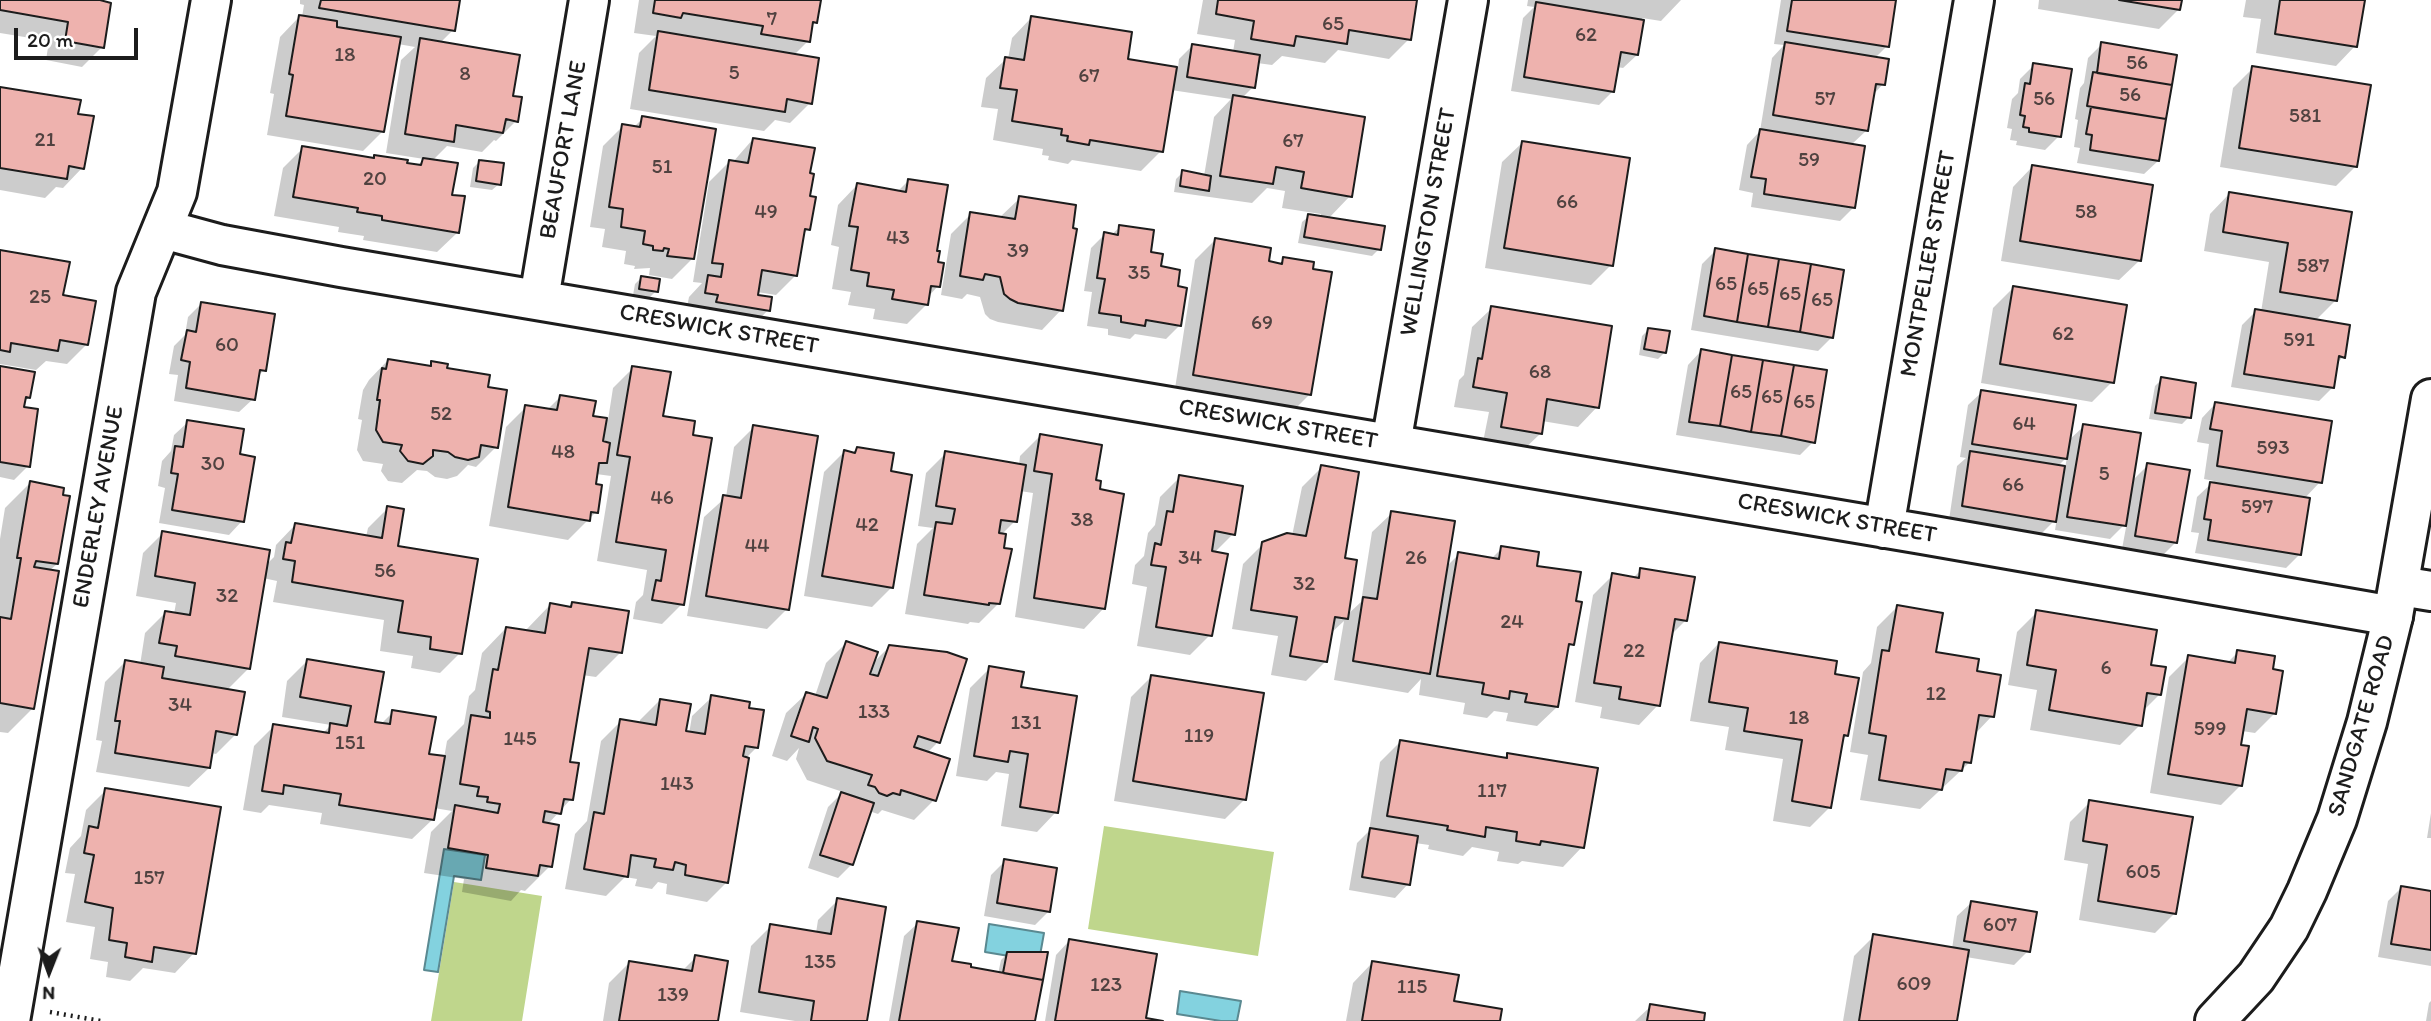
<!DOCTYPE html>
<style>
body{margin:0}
#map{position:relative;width:2431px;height:1021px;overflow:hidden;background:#fff;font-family:Itim,sans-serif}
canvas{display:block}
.north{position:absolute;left:14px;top:937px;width:70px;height:70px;-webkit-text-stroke:5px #fff;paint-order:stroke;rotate:181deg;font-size:19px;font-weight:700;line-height:28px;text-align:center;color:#1c1c1c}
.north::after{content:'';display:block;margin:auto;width:24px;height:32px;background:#1c1c1c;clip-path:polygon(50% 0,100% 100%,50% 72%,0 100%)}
.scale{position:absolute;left:14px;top:28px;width:124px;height:32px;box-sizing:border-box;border:4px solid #1c1c1c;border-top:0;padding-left:9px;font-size:21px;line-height:24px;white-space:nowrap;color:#1c1c1c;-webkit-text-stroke:5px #fff;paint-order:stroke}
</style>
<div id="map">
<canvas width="2431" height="1021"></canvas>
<div class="north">N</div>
<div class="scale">20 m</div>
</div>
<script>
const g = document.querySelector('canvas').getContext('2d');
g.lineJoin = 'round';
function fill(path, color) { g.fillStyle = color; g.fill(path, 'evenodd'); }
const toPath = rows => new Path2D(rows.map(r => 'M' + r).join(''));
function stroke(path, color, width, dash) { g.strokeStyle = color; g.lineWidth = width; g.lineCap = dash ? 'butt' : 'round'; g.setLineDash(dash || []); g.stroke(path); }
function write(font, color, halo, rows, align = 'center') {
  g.font = font + ' Itim,sans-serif'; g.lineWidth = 6; g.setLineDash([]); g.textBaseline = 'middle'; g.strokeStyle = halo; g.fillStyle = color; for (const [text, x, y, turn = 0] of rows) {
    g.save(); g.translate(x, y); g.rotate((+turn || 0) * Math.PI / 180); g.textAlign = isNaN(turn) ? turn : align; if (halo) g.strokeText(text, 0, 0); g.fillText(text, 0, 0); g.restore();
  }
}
fill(toPath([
 [1104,826,1274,852,1258,956,1088,929],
 [454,882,542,896,522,1021,431,1021]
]), '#bfd68c');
const water = toPath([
 [444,849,485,855,481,880,454,876,438,972,424,970,444,849],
 [989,924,1044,933,1039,961,985,952,989,924],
 [1180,991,1241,1001,1237,1021,1221,1021,1177,1014,1180,991]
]);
fill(water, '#83d2df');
stroke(water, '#5a8991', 2);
fill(toPath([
 [0,0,98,0,102,47,82,67,46,60,49,41,0,33],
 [300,0,458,0,453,30,440,43,511,97,516,121,496,141,494,140,482,152,447,146,432,161,450,196,457,233,437,252,363,240,364,236,338,232,339,227,274,216,283,168,303,148,372,160,375,157,417,166,424,159,386,153,401,60,415,47,398,44,383,131,363,151,267,135,274,94,270,93,280,37,299,17,302,17,304,5,300,4],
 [639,0,819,0,815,22,811,26,808,41,794,55,810,103,790,123,775,120,764,131,630,109,639,53,656,36,634,33],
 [1203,0,1415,0,1409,39,1389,59,1338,50,1325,63,1282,56,1272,65,1257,63,1253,87,1242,98,1350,196,1328,219,1379,249,1372,256,1298,243,1302,222,1309,216,1320,218,1321,214,1282,208,1285,191,1267,188,1252,203,1174,192,1176,179,1183,172,1204,176,1214,117,1231,99,1171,90,1161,151,1141,171,1072,160,1068,164,1048,160,1049,156,1042,155,1043,149,993,140,998,109,981,107,986,78,1006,59,1008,59,1012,38,1031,18,1126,60,1178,68,1179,59,1193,45,1233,52,1235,40,1197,34],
 [1528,0,1681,0,1661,21,1642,18,1637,55,1623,68,1617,67,1613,91,1599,105,1511,91,1523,18,1534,7,1527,6],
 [1781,0,1894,0,1887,46,1874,59,1883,84,1873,95,1867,130,1851,145,1854,207,1840,221,1751,207,1753,193,1739,190,1747,145,1760,131,1772,58,1784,45,1774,44],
 [2039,0,2180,0,2179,9,2159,29,2038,9],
 [2246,0,2363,0,2355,46,2336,66,2256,53,2261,19,2243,17],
 [2102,44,2175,56,2158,161,2144,174,2077,163,2080,148,2074,147,2078,120,2075,119,2080,88,2084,83,2088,58],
 [2034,65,2059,136,2045,150,2016,145,2017,141,2010,140,2012,129,2007,128,2012,99,2018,93,2020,79],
 [2253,68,2356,166,2336,186,2220,167,2233,88],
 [0,89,76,116,82,168,63,188,56,187,45,198,0,190],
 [643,118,692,259,672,279,649,275,650,268,634,269,635,266,624,264,626,251,602,247,605,229,590,227,603,146,623,126,633,128],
 [753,139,808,174,808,229,802,236,795,276,776,295,757,292,756,296,768,310,749,330,686,312,689,297,702,283,693,282,709,182,729,162,733,162],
 [1522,143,1611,265,1591,285,1485,268,1502,162],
 [480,161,499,184,492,190,470,187,473,168],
 [2032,167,2139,261,2119,280,2001,261,2013,187],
 [908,181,936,264,938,286,928,297,927,304,907,324,873,319,875,309,848,305,851,292,832,289,839,247,831,245,838,205,857,185,897,192],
 [2229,194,2350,214,2336,300,2315,321,2343,357,2336,364,2332,388,2319,401,2231,387,2242,325,2256,311,2261,312,2269,262,2204,251,2210,214],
 [1020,198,1061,310,1042,330,998,322,990,319,985,314,980,297,967,294,962,299,941,295,951,234,971,214,999,218],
 [1120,227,1149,253,1176,288,1180,325,1166,339,1135,334,1130,339,1108,335,1108,329,1087,326,1092,292,1084,291,1091,248,1105,234,1111,235],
 [1215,240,1267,263,1278,265,1284,259,1310,394,1290,414,1174,395,1195,260],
 [1716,250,1832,337,1818,351,1691,330,1702,264],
 [0,251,61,297,87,344,67,364,46,361,36,370,0,364],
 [641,278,656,291,649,298,633,295,635,284],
 [2013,288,2112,382,2092,402,1981,383,1993,308],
 [201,304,264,370,257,377,253,399,239,412,174,401,178,375,169,374,174,346,185,335,188,317],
 [1492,308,1597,407,1578,427,1542,421,1540,434,1520,453,1482,447,1489,412,1454,407,1459,380,1464,375,1472,327],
 [1648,330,1665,352,1658,359,1639,355,1642,336],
 [1701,351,1813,442,1800,455,1676,435,1688,365],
 [388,360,428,367,432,363,486,389,496,447,476,467,468,465,457,476,447,479,435,477,427,471,417,470,402,483,388,481,381,471,383,464,363,461,357,450,362,420,358,419,363,390,369,380],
 [0,368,29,397,23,402,28,466,14,480,0,477],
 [633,368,661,417,682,604,662,624,633,619,636,602,643,595,647,570,597,561,611,476,596,474,596,512,568,540,489,526,506,427,526,407,547,410,560,397,591,417,608,420,613,388],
 [2162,379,2189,417,2182,424,2149,419,2155,386],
 [1982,392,2068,441,2084,426,2131,482,2148,465,2176,542,2162,556,2122,549,2127,522,2110,539,2055,530,2057,518,2040,535,1949,520,1957,466,1966,458,1960,457,1968,405],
 [2067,457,2065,468,2057,467],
 [2215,404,2320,482,2304,499,2299,555,2286,568,2195,553,2199,533,2191,532,2197,497,2214,481,2204,479,2209,444,2197,442,2202,418],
 [188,422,238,456,242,521,229,535,159,523,165,488,158,486,162,461,171,451,174,435],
 [754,427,787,609,767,629,687,616,704,517,726,497,734,447],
 [1040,436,1094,482,1103,609,1084,629,1015,617,1033,493,1020,491,1015,521,1001,535,999,603,979,623,970,622,968,624,905,614,917,544,933,528,918,526,926,473,946,453,1019,465,1020,456],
 [857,449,892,587,872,607,804,596,824,472,844,452,852,454],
 [1322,467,1343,559,1346,616,1361,602,1372,532,1392,513,1446,567,1459,554,1491,559,1502,548,1535,567,1574,603,1572,644,1566,650,1557,707,1537,726,1506,721,1508,713,1494,711,1487,718,1463,714,1465,703,1419,695,1421,679,1408,693,1334,680,1344,621,1330,634,1326,661,1306,681,1271,675,1278,636,1232,629,1243,564,1263,544,1292,536,1302,487],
 [1180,477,1233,534,1214,553,1210,635,1190,655,1137,646,1147,587,1132,584,1135,565,1144,556,1148,533,1155,525,1160,497],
 [30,483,57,564,49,571,33,708,8,733,0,732,0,539,5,508],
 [388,508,396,547,460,653,440,673,411,668,413,656,380,651,384,620,273,602,277,581,263,578,248,669,226,691,236,734,216,754,211,753,209,768,189,787,96,772,102,741,96,740,105,682,125,662,140,665,145,633,165,613,174,614,176,603,136,596,143,553,163,533,266,565,274,557,276,545,295,525,366,537,368,528],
 [1641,570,1686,620,1670,636,1658,705,1639,725,1600,718,1602,707,1575,702,1593,595,1613,575,1633,578],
 [572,604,621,652,596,677,582,675,568,763,571,799,548,824,550,866,525,891,521,890,511,901,462,892,464,879,424,873,431,832,452,811,434,808,432,820,412,839,320,824,322,813,269,805,261,813,243,810,254,746,274,726,322,734,331,725,282,717,287,681,307,661,373,723,381,724,393,712,427,755,444,758,447,741,464,724,469,696,475,690,482,653,506,628,525,631,550,605,568,608],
 [1897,607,1934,654,1975,672,1992,716,1974,735,1969,763,1920,809,1860,800,1868,755,1850,752,1863,672,1871,663,1877,627],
 [2037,612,2149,666,2160,694,2142,712,2140,725,2120,745,2030,730,2037,690,2008,685,2017,632],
 [846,643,872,664,889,647,938,742,927,753,934,800,914,820,882,810,878,814,872,812,868,814,851,865,838,878,808,868,828,807,843,792,807,780,796,759,799,748,787,761,772,756,786,713,806,694,815,696,826,663],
 [1719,643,1833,675,1847,735,1841,741,1830,807,1810,827,1773,821,1783,759,1725,750,1729,727,1690,721,1700,663],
 [2238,652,2271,671,2274,714,2255,733,2242,731,2239,746,2241,785,2221,805,2150,793,2169,677,2189,657,2227,663],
 [990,668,1019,688,1056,812,1037,832,1001,826,1009,774,996,772,987,781,956,776,970,688],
 [1151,677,1245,799,1225,819,1114,801,1131,697],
 [712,697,747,709,756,748,745,759,727,882,707,902,666,894,667,884,658,882,652,889,635,886,637,879,625,877,606,896,565,889,575,834,587,821,601,741,621,721,640,724,640,720,660,700,684,733,689,734,692,716],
 [1400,742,1503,759,1508,754,1582,847,1563,867,1522,861,1518,864,1497,861,1499,852,1472,847,1463,856,1428,849,1429,845,1415,843,1408,884,1395,898,1349,890,1357,843,1369,831,1380,762],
 [106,790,194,953,175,973,143,968,130,981,106,977,108,962,90,959,95,927,66,922,75,874,65,873,70,848,81,836,86,810],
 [2090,802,2175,913,2155,933,2079,920,2088,864,2064,860,2070,822],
 [2431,813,2431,838,2427,838],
 [1005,861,1049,911,1035,925,984,916,991,875],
 [2401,888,2431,892,2431,966,2378,957,2388,901],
 [838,900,865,1021,795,1021,740,1012,751,946,771,926,816,933,818,920],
 [1971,903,2028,951,2014,965,1966,957,1955,1021,1843,1021,1854,956,1874,936,1952,949,1957,916],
 [918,923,950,962,970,969,998,974,1001,960,1007,954,1034,1021,889,1021,904,936],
 [1069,941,1144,1020,1152,1021,1045,1021,1056,955],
 [696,957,716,1021,603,1021,609,983,629,963,682,971],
 [1372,963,1452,1002,1498,1021,1346,1021,1353,983],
 [2431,1001,2431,1021,2426,1021,2429,1003],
 [1651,1006,1702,1021,1635,1021]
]), '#0003');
const building = toPath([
 [0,0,100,0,111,3,104,48,65,41,68,22,0,10,0,0],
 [321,0,460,0,455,31,319,8,321,0],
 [655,0,821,0,817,23,813,22,810,42,761,34,763,26,683,13,681,18,653,13,655,0],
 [1218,0,1417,0,1411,40,1349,30,1347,44,1296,36,1294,46,1251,39,1254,21,1216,14,1218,0],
 [1792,0,1896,0,1889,47,1787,31,1792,0],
 [2119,0,2182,0,2180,10,2119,0],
 [2280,0,2365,0,2357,47,2275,34,2280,0],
 [1536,2,1644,20,1638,55,1621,52,1614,92,1524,77,1536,2],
 [299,15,337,21,337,27,401,37,384,132,286,116,293,75,289,74,299,15],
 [1031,16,1132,32,1128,59,1177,67,1163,152,1090,140,1089,145,1067,141,1068,136,1061,135,1062,129,1012,121,1017,90,1000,88,1005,57,1024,60,1031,16],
 [658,31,819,58,812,104,787,99,785,112,649,90,658,31],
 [420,38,520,55,513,96,522,97,518,122,506,119,503,133,456,125,454,142,405,134,420,38],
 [1785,42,1889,59,1885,85,1876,84,1868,131,1773,115,1785,42],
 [2101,42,2177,55,2172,85,2097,73,2101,42],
 [1192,44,1260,55,1255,88,1187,77,1192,44],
 [2033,63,2072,69,2061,137,2029,132,2029,128,2023,127,2025,116,2020,115,2025,83,2030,84,2033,63],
 [2252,66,2371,85,2357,167,2239,148,2252,66],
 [2093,72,2172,85,2166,119,2087,106,2093,72],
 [0,87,81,100,78,114,94,116,84,169,69,166,67,179,0,168,0,87],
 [1233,95,1365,117,1352,197,1301,188,1304,172,1276,167,1273,184,1220,176,1233,95],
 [2091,107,2166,119,2159,161,2090,150,2092,135,2086,134,2091,107],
 [642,116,716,129,694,259,667,256,669,249,664,248,663,251,653,250,653,246,643,244,645,231,621,227,623,209,609,207,622,124,640,127,642,116],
 [1760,129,1865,146,1855,208,1764,194,1766,179,1751,177,1760,129],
 [753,138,815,148,810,173,814,174,810,196,816,197,810,230,805,229,797,276,762,270,758,295,772,297,770,311,716,302,718,295,705,293,708,275,721,277,723,264,712,263,729,160,748,163,753,138],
 [1522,141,1630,158,1613,266,1504,248,1522,141],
 [302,146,374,158,374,155,408,160,407,163,421,165,423,158,458,163,452,195,465,196,459,233,382,220,382,216,357,212,358,208,293,197,302,146],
 [479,160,504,163,501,185,476,181,479,160],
 [2032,165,2153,185,2141,261,2020,241,2032,165],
 [1182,170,1211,176,1209,191,1180,186,1182,170],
 [908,179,948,185,937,251,940,251,938,262,944,263,940,287,931,286,928,305,892,299,894,290,867,286,869,273,851,270,858,227,849,226,857,183,906,192,908,179],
 [2229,192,2352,212,2337,301,2280,292,2288,243,2223,232,2229,192],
 [1019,196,1076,205,1073,228,1077,229,1063,311,1018,303,1010,299,1004,294,1000,277,985,274,983,280,960,276,970,212,1015,219,1019,196],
 [1308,214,1385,226,1381,250,1304,237,1308,214],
 [1119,225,1154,230,1151,252,1163,254,1161,266,1180,270,1178,286,1187,288,1181,326,1146,320,1145,326,1121,322,1121,316,1099,313,1105,279,1097,278,1104,232,1118,235,1119,225],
 [1215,238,1271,248,1269,261,1282,264,1283,257,1314,262,1313,269,1332,272,1311,395,1193,375,1215,238],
 [1715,248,1748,254,1737,322,1704,316,1715,248],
 [0,250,70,262,63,295,96,301,88,345,60,340,58,351,11,343,10,352,0,350,0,250],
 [1748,254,1779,259,1768,327,1737,322,1748,254],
 [1779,259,1811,264,1800,332,1768,327,1779,259],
 [1811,264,1844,270,1833,338,1800,332,1811,264],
 [641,276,660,279,658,292,639,289,641,276],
 [2013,286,2127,305,2114,383,2000,364,2013,286],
 [201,302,275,314,266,371,260,370,255,400,186,388,190,362,181,360,187,330,196,332,201,302],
 [1491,306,1612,326,1599,408,1547,399,1542,434,1501,427,1507,393,1473,387,1478,358,1482,359,1491,306],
 [2255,309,2350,325,2345,358,2339,356,2334,388,2244,374,2255,309],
 [1648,328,1670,331,1666,353,1644,349,1648,328],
 [1701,349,1732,355,1720,426,1689,422,1701,349],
 [1732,355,1763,360,1751,432,1720,426,1732,355],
 [388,359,431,366,431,361,448,364,447,368,490,375,488,387,507,390,498,448,481,445,479,457,468,460,455,457,448,452,433,450,433,456,423,464,408,461,400,451,402,445,383,442,376,430,380,400,377,400,382,368,386,369,388,359],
 [1763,360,1794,365,1781,436,1751,432,1763,360],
 [1794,365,1827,370,1815,443,1781,436,1794,365],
 [0,366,35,372,30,398,26,397,24,407,38,409,30,467,0,462,0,366],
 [632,366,671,372,663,416,695,421,693,435,712,438,684,605,652,600,656,580,661,581,666,550,616,542,630,457,617,455,632,366],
 [2161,377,2196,383,2191,418,2155,413,2161,377],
 [1981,390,2076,405,2067,459,1972,444,1981,390],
 [560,395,596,401,593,416,607,418,603,441,610,443,607,463,599,463,596,484,602,485,598,513,591,512,590,521,508,507,525,405,557,410,560,395],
 [2215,402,2332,421,2322,483,2217,466,2222,431,2210,429,2215,402],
 [187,420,244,429,240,454,255,457,244,522,172,510,178,474,171,473,175,446,183,447,187,420],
 [2083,424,2141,433,2126,526,2067,517,2083,424],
 [753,425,818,436,789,610,706,596,723,495,741,498,753,425],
 [1040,434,1102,445,1096,480,1101,481,1100,489,1124,494,1105,609,1034,598,1052,474,1034,471,1040,434],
 [857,447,894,453,891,471,912,475,893,588,822,576,844,450,855,453,857,447],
 [945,451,1026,465,1017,522,1001,520,999,533,1006,534,1004,548,1012,549,1000,604,989,603,989,605,924,595,936,522,952,524,955,509,936,506,945,451],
 [1970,451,2065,466,2056,522,1962,506,1970,451],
 [2147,463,2190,470,2177,543,2135,536,2147,463],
 [1321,465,1359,472,1345,558,1357,560,1348,619,1335,617,1327,662,1290,656,1297,617,1251,610,1262,542,1287,533,1306,536,1321,465],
 [1179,475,1243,486,1235,535,1215,531,1212,551,1228,554,1212,636,1156,627,1166,567,1151,565,1155,543,1161,545,1167,511,1173,512,1179,475],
 [30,481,64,488,63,495,70,496,58,564,36,561,34,567,59,571,34,709,0,703,0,617,11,619,21,558,17,558,30,481],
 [2210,482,2310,498,2301,555,2208,540,2211,520,2204,519,2210,482],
 [387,506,404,509,398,546,478,559,462,654,430,649,431,637,398,632,403,601,292,582,295,561,283,559,286,542,291,543,295,523,382,538,387,506],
 [1391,511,1455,521,1430,674,1353,661,1363,597,1377,599,1391,511],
 [162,531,270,550,250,669,175,656,177,646,159,643,165,611,190,615,195,583,155,576,162,531],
 [1501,546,1539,552,1537,566,1581,572,1576,601,1582,602,1574,645,1569,644,1558,707,1525,702,1527,694,1510,691,1509,699,1482,694,1484,683,1437,676,1458,552,1499,559,1501,546],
 [1640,568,1695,577,1687,621,1675,619,1660,706,1619,699,1621,687,1594,683,1612,573,1639,578,1640,568],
 [572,602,629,611,622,653,589,648,570,762,579,763,573,800,564,799,561,814,545,811,543,822,559,825,552,867,540,865,538,876,486,868,488,855,448,848,455,805,498,813,500,804,487,802,488,797,477,796,479,787,460,784,471,715,490,718,490,712,486,711,493,669,498,670,506,627,545,633,550,603,571,607,572,602],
 [1897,605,1943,613,1936,652,1979,659,1977,671,2001,675,1994,717,1979,715,1971,763,1964,762,1962,771,1946,769,1942,790,1879,780,1886,736,1869,733,1882,650,1889,651,1897,605],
 [2036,610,2157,630,2151,665,2166,667,2161,695,2147,693,2142,726,2049,710,2056,670,2027,665,2036,610],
 [846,641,878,652,870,674,878,676,889,645,947,652,967,659,940,743,918,736,914,747,950,759,936,801,901,790,900,795,893,793,887,796,879,793,875,787,868,785,872,775,827,761,815,738,818,729,813,727,809,742,791,736,806,692,827,698,846,641],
 [1719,642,1837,661,1835,674,1859,678,1848,736,1844,735,1831,808,1792,801,1802,740,1744,731,1748,708,1709,702,1719,642],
 [2237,650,2275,656,2273,669,2283,671,2276,714,2247,709,2241,745,2249,746,2242,786,2168,774,2188,655,2235,663,2237,650],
 [307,659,384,672,375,722,390,724,392,710,436,717,429,754,445,756,434,820,339,805,341,794,284,785,283,794,262,791,273,724,329,733,330,723,347,726,351,706,300,697,307,659],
 [125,660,164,667,162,678,245,692,237,735,216,731,210,768,115,753,120,721,115,721,125,660],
 [989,666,1024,672,1021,687,1077,696,1058,813,1020,807,1028,754,1010,751,1008,762,974,756,989,666],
 [1151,675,1264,693,1246,800,1133,781,1151,675],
 [711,695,750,702,749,708,764,710,758,748,745,746,743,756,749,758,728,883,685,875,686,865,675,862,673,870,654,867,656,859,631,855,628,877,584,869,594,812,604,814,620,719,656,725,660,699,691,704,686,731,705,734,711,695],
 [1400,740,1507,758,1507,753,1598,768,1584,848,1541,841,1540,845,1516,841,1517,832,1486,827,1485,837,1447,830,1448,826,1387,816,1400,740],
 [105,788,221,807,196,954,154,947,152,962,125,957,127,943,109,940,113,908,85,902,94,855,84,853,89,826,98,828,105,788],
 [841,792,874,803,853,865,820,855,841,792],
 [2089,800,2193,817,2176,914,2098,901,2107,845,2083,841,2089,800],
 [1370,828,1418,836,1410,885,1362,877,1370,828],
 [1004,859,1057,868,1050,912,997,903,1004,859],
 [2401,886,2431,891,2431,950,2391,944,2401,886],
 [837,898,886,907,867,1021,811,1021,814,1001,759,992,770,924,831,934,837,898],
 [1971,901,2037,912,2030,952,1964,941,1971,901],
 [917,921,959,928,952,961,971,964,971,967,1043,980,1035,1021,899,1021,917,921],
 [1873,934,1969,950,1957,1021,1859,1021,1873,934],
 [1069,939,1157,954,1146,1018,1163,1021,1055,1021,1069,939],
 [1007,952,1048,952,1043,980,1003,973,1007,952],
 [695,955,728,961,718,1021,619,1021,629,961,692,971,695,955],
 [1372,961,1459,975,1454,1001,1502,1009,1500,1021,1362,1021,1372,961],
 [1650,1004,1705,1013,1704,1021,1647,1021,1650,1004]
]);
fill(building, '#eeb2ae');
stroke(building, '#1c1c1c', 2);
const minor = toPath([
 [163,229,222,245,341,267,1922,534,2393,616],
 [539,299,589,0],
 [1391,444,1468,0],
 [1884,528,1974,0],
 [2400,586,2431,591],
 [10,1021,136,292,177,192,211,0]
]);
const highway = toPath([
 [2215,1021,2256,977,2289,928,2307,891,2337,819,2367,722,2393,616,2431,399]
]);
stroke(minor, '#1c1c1c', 44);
stroke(highway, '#1c1c1c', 44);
stroke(toPath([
 [50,1012,101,1021]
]), '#1c1c1c', 4.5, [2, 5]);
stroke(minor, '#fff', 38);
stroke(highway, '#fff', 38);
write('21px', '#504240', null, [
 ["7",772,20],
 ["65",1333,25],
 ["62",1586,36],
 ["18",345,56],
 ["56",2137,64],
 ["5",734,74],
 ["8",465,75],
 ["67",1089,77],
 ["56",2130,96],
 ["57",1825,100],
 ["56",2044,100],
 ["581",2305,117],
 ["21",45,141],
 ["67",1293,142],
 ["59",1809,161],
 ["51",662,168],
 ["20",375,180],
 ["66",1567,203],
 ["49",766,213],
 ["58",2086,213],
 ["43",898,239],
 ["39",1018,252],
 ["587",2313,267],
 ["35",1139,274],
 ["65",1726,285],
 ["65",1758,290],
 ["65",1790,295],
 ["25",40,298],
 ["65",1822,301],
 ["69",1262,324],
 ["62",2063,335],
 ["591",2299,341],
 ["60",227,346],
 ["68",1540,373],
 ["65",1741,393],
 ["65",1772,398],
 ["65",1804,403],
 ["52",441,415],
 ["64",2024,425],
 ["593",2273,449],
 ["48",563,453],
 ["30",213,465],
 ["5",2104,475],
 ["66",2013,486],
 ["46",662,499],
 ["597",2257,508],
 ["38",1082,521],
 ["42",867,526],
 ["44",757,547],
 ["34",1190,559],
 ["26",1416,559],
 ["56",385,572],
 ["32",1304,585],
 ["32",227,597],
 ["24",1512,623],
 ["22",1634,652],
 ["6",2106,669],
 ["12",1936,695],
 ["34",180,706],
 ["133",874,713],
 ["18",1799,719],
 ["131",1026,724],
 ["599",2210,730],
 ["119",1199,737],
 ["145",520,740],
 ["151",350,744],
 ["143",677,785],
 ["117",1492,792],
 ["605",2143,873],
 ["157",149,879],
 ["607",2000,926],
 ["135",820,963],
 ["609",1914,985],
 ["123",1106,986],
 ["115",1412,988],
 ["139",673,996]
]);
write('24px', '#1c1c1c', '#fff', [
 ["BEAUFORT LANE",564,150,-80],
 ["WELLINGTON STREET",1429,222,-80],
 ["MONTPELIER STREET",1929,264,-80],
 ["CRESWICK STREET",719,330,10],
 ["CRESWICK STREET",1278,425,10],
 ["ENDERLEY AVENUE",99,507,-80],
 ["CRESWICK STREET",1837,519,10],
 ["SANDGATE ROAD",2362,726,-74]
]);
</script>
